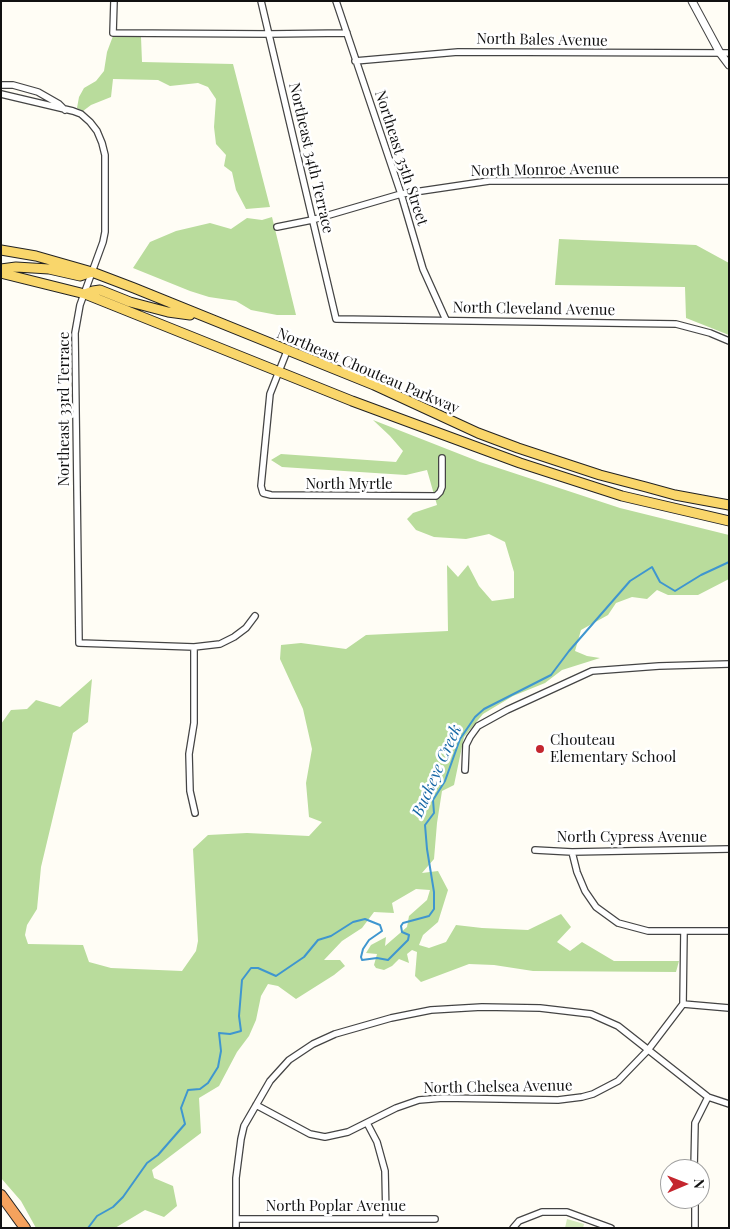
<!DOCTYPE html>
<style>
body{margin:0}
#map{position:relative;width:730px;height:1229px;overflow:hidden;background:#fffdf5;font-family:"Playfair Display",serif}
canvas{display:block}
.frame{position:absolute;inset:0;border:2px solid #111;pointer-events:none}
.north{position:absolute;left:660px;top:1159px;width:50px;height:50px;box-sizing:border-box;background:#fff;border:1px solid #a0a0a0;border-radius:50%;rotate:89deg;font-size:14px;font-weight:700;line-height:20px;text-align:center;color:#111}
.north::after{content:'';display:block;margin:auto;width:18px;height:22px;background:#c4262e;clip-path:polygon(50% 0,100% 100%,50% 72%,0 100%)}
</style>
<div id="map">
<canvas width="730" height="1229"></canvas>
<div class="frame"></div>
<div class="north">N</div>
</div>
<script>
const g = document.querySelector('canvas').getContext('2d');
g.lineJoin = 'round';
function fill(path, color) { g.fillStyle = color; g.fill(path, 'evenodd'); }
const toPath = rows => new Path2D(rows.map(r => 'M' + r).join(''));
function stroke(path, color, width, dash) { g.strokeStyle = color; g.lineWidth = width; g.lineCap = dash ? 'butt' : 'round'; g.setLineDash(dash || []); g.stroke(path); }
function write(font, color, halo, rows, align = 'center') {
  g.font = font + ' "Playfair Display",serif'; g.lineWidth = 5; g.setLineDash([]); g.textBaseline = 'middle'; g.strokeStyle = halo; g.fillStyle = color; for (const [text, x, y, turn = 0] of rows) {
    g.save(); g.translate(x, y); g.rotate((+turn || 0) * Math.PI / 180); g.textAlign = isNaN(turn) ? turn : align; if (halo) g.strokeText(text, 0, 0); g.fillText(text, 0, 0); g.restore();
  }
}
fill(toPath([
 [567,1219,584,1224,583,1228,565,1228]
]), '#d5ebbd');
fill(toPath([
 [113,36,141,37,142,62,233,64,270,207,246,209,236,190,232,172,224,166,226,155,216,144,214,127,216,99,208,87,198,83,170,86,158,80,113,79,111,97,91,105,83,111,77,108,79,97,84,88,96,81,104,71,107,52],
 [272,217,296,315,277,315,251,310,236,301,209,297,190,291,133,268,150,242,176,231,210,223,231,229,247,218,262,220],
 [559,239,696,245,729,263,729,335,686,318,685,287,555,285],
 [373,420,480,462,620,508,729,535,729,579,698,595,668,595,657,590,647,599,632,597,616,603,608,615,581,630,575,651,587,656,600,658,562,670,545,683,513,696,483,714,464,737,454,785,442,791,437,823,434,859,422,873,438,871,448,890,438,922,423,935,419,945,429,948,446,942,456,925,482,928,528,930,561,914,571,927,557,942,570,951,582,942,614,961,679,961,676,972,533,971,494,965,469,964,421,982,415,976,417,952,412,950,407,954,409,963,399,959,392,966,384,970,376,968,374,965,377,954,366,953,371,945,386,937,385,946,407,927,409,916,427,900,430,890,416,889,392,903,394,913,374,912,362,928,342,941,324,960,340,960,345,966,334,975,296,999,278,986,268,984,261,996,256,1020,249,1036,237,1052,219,1086,199,1098,201,1133,152,1170,154,1178,173,1186,177,1206,164,1217,145,1210,115,1228,36,1228,21,1201,1,1178,1,724,11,710,27,709,36,700,60,707,92,679,88,722,73,733,41,867,37,909,27,925,25,935,28,944,83,945,89,962,111,968,182,971,196,951,198,941,193,849,208,835,247,833,309,836,322,822,309,817,306,783,312,749,303,709,280,659,281,645,301,643,346,649,366,635,448,631,447,565,458,577,468,565,479,586,492,601,514,598,514,572,505,542,489,534,466,539,434,537,416,530,407,519,413,513,437,505,427,470,406,475,282,467,271,460,281,454,396,462,403,451,390,436]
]), '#b9dc9c');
stroke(toPath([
 [88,1228,97,1216,113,1207,123,1197,147,1163,158,1155,185,1124,181,1108,188,1090,200,1089,208,1083,218,1067,221,1051,219,1033,230,1034,241,1031,239,1016,242,980,251,968,258,968,276,976,304,957,318,940,331,936,353,922,365,919,380,925,382,931,369,940,363,949,361,957,362,960,377,958,388,960,408,940,409,935,402,932,401,926,403,923,429,916,434,909,434,892,427,849,425,825,434,813,433,800,445,781,460,739,475,717,484,709,551,675,569,651,630,581,652,567,660,582,675,591,701,575,729,562]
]), '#3f96cf', 2);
const minor = toPath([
 [114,1,113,33,269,34,347,33],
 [261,1,336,319,676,324,710,333,729,341],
 [336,1,401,194,423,269,446,320],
 [355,61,458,52,729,53],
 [1,85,13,85,38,92,59,104,65,110],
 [1,94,73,111,81,114,90,122,97,131,102,143,105,155,105,232,103,242,80,305,75,333,79,643,194,647,220,644,234,637,246,628,255,616],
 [277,227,312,220,401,194,489,181,729,181],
 [287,351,270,394,261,486,263,493,271,495,436,496,440,492,442,487,442,458],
 [194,647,194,723,189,754,190,791,195,813],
 [465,770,466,745,470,737,478,726,507,710,592,671,659,666,729,664],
 [535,850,572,852,729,849],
 [572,852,577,872,585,891,596,907,618,923,648,931,729,931],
 [683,1004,729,1008],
 [256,1105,310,1134,325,1137,348,1132,396,1108,419,1100,443,1098,558,1100,582,1097,593,1094,618,1081,648,1050,683,1004,684,931],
 [367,1123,377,1142,385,1171,386,1218],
 [694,1169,695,1123,708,1097],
 [695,1199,695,1228],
 [236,1219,435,1219],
 [236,1228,236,1178,241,1139,244,1126,270,1081,289,1060,313,1044,335,1034,391,1018,431,1010,482,1007,540,1008,591,1014,618,1026,708,1097,729,1104],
 [513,1228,519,1221,542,1212,567,1212,611,1228]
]);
const tertiary = toPath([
 [692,1,720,53,729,65]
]);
const primary = toPath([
 [1,250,36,256,92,272,134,288,374,385,478,433,518,448,600,475,646,487,675,495,729,505],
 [1,269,16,267,49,269,80,276,92,272],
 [1,273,85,294,352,401,520,463,622,496,729,521],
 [85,294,93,291,100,290,130,302,168,312,190,315]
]);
const motorway = toPath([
 [1,1195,25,1228]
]);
stroke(minor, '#444', 8);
stroke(tertiary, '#444', 9);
stroke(primary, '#222', 11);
stroke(motorway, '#222', 12);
stroke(minor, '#fff', 5.5);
stroke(tertiary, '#fff', 7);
stroke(primary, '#f9d66b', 9);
stroke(motorway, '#f5a25d', 10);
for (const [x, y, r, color] of [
 [540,749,5,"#c4262e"]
]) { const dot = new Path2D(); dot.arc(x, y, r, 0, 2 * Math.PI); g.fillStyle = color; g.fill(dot); stroke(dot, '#fff', 2); }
write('15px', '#111', '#fff', [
 ["North Bales Avenue",542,40,1],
 ["Northeast 34th Terrace",311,158,77],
 ["Northeast 35th Street",401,158,72],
 ["North Monroe Avenue",545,170,-1],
 ["North Cleveland Avenue",534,309,1],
 ["Northeast Chouteau Parkway",368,371,23],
 ["Northeast 33rd Terrace",64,409,-90],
 ["North Myrtle",349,484],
 ["North Cypress Avenue",632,837],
 ["North Chelsea Avenue",498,1087,-1],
 ["North Poplar Avenue",336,1206]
]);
write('15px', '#111', '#fff', [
 ["Chouteau",550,740],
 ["Elementary School",550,757]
], 'left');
write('italic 16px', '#1768a6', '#fff', [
 ["Buckeye Creek",437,771,-66]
]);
</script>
